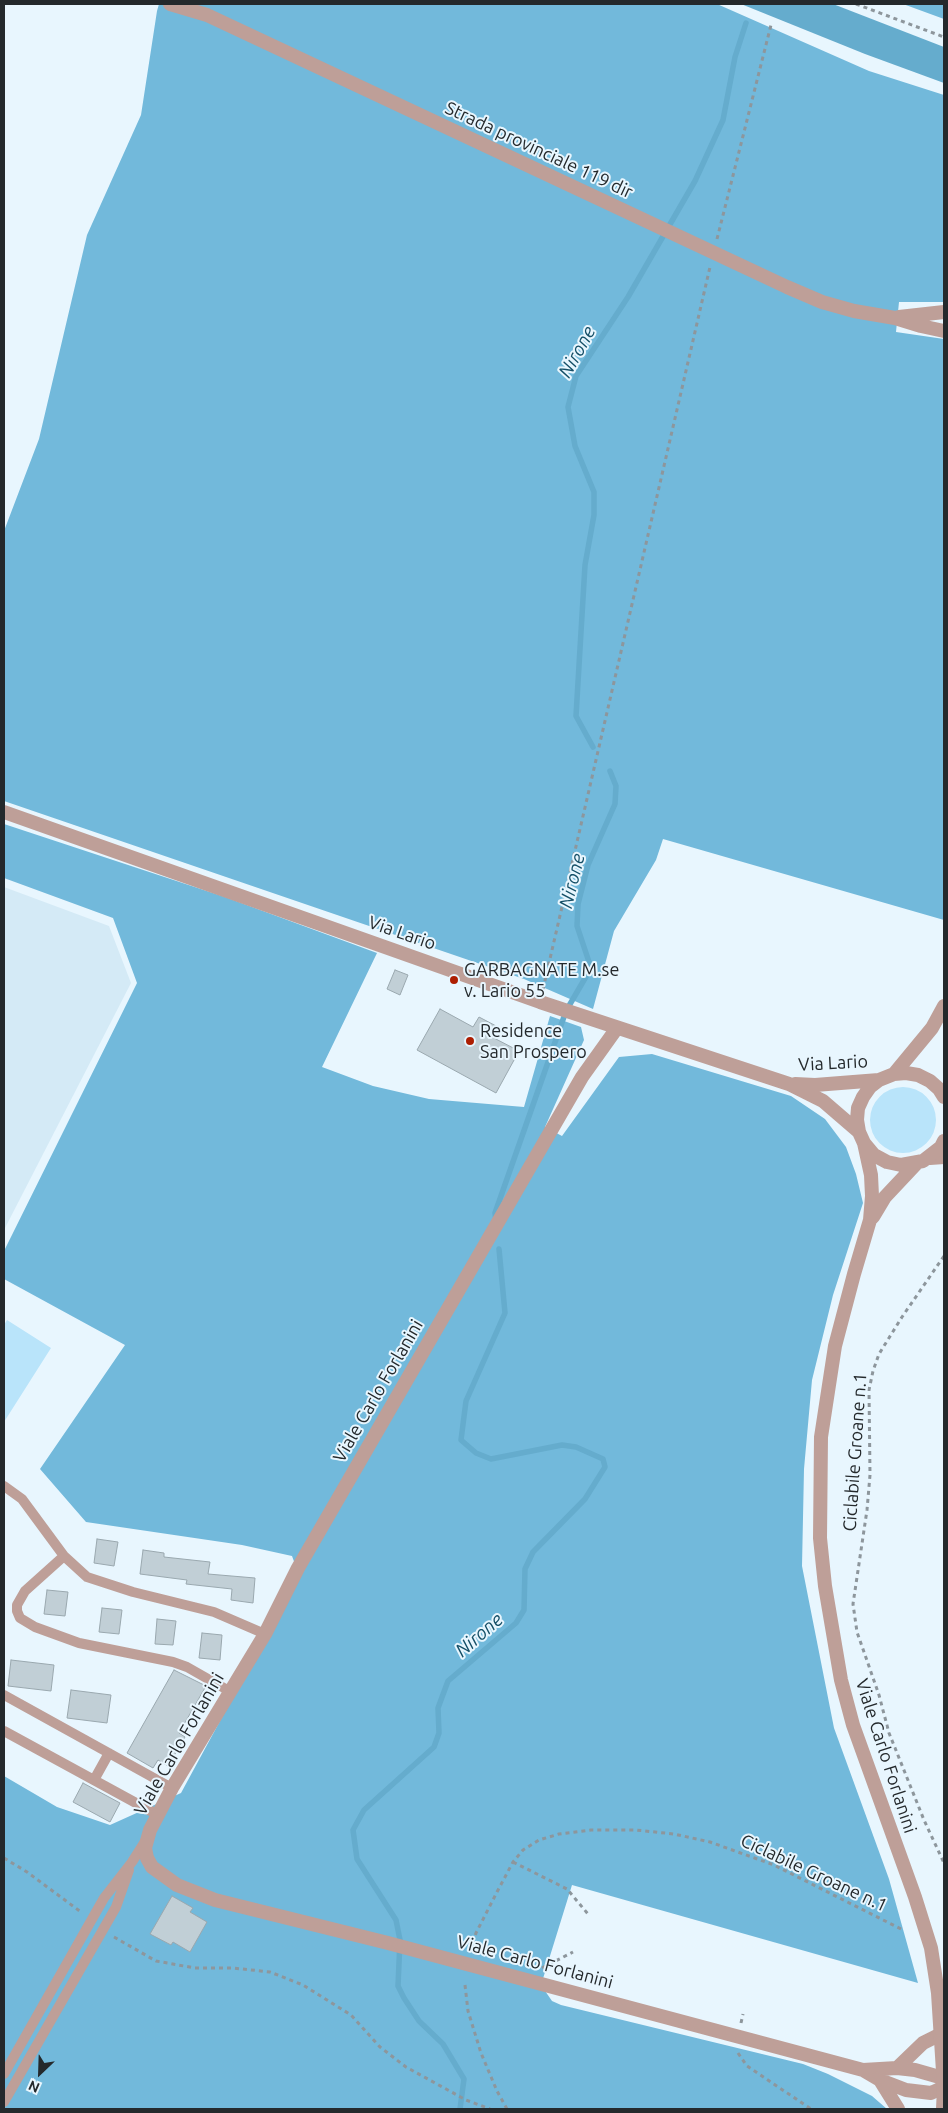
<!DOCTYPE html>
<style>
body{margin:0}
#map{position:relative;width:948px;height:2113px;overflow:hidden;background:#e8f6fe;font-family:Ubuntu,sans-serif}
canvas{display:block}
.frame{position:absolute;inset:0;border:5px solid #24292c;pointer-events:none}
.north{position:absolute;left:15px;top:2048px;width:50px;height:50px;-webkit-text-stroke:4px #e8f6fe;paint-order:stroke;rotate:204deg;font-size:14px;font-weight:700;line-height:20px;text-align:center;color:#24292c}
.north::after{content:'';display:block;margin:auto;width:18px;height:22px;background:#24292c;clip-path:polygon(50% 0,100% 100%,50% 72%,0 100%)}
</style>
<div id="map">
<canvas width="948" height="2113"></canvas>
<div class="frame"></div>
<div class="north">N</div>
</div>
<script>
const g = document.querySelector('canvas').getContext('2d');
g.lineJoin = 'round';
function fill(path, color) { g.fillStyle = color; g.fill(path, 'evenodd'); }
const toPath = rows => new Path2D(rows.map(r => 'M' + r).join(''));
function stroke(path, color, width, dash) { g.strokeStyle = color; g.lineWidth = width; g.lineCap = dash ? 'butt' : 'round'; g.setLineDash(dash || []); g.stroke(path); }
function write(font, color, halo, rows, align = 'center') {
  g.font = font + ' Ubuntu,sans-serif'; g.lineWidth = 4; g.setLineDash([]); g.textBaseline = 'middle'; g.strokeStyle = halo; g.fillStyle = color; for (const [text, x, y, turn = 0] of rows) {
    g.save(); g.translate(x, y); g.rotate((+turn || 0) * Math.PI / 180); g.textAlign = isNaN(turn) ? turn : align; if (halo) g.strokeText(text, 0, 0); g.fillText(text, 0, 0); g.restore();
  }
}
fill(toPath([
 [4,887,109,926,131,983,4,1230]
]), '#d4eaf6');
fill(toPath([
 '870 1120a33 33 0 1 1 66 0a33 33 0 1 1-66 0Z',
 [7,1320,51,1348,4,1422,4,1325]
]), '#b9e4fa');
fill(toPath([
 [159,4,717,4,869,71,944,95,944,302,899,302,896,332,944,339,944,920,663,839,656,860,614,931,593,1009,524,979,4,801,4,531,39,439,87,235,141,115,157,11],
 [903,4,944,4,944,19],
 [4,824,225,897,377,953,322,1067,373,1086,429,1099,524,1107,550,1016,581,1027,584,1040,545,1127,562,1136,619,1057,652,1054,791,1096,825,1119,846,1147,856,1174,863,1203,833,1295,812,1380,804,1469,802,1566,834,1728,889,1879,918,1983,572,1885,541,1985,552,2001,561,2005,803,2064,828,2074,872,2096,887,2109,4,2109,4,1776,57,1807,110,1825,181,1793,299,1575,292,1556,242,1545,86,1522,40,1469,125,1345,4,1279,4,1251,137,983,113,918,4,878]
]), '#72b9db');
fill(toPath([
 [741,4,833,4,944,47,944,83,865,54]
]), '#65accd');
stroke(toPath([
 [593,747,576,716,585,565,594,515,594,492,575,446,568,407,576,376,628,297,695,181,723,120,735,57,746,23],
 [496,1220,495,1213,566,1011,591,968,577,926,578,904,588,865,615,804,616,786,610,771],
 [460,2109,464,2079,443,2044,419,2021,404,1998,398,1986,400,1940,396,1920,357,1859,353,1830,364,1810,434,1747,439,1733,438,1708,448,1681,516,1623,524,1610,525,1569,533,1552,585,1499,605,1467,603,1459,576,1447,562,1445,491,1459,476,1453,461,1440,466,1401,505,1313,499,1249]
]), '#65accd', 5.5);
const building = toPath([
 [395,970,408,975,400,995,387,989,395,970],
 [440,1009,473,1027,479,1017,498,1027,492,1037,519,1051,496,1093,417,1050,440,1009],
 [97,1539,118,1542,114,1566,94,1563,97,1539],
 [143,1550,164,1553,164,1557,210,1562,208,1574,255,1578,253,1603,231,1600,232,1589,186,1584,187,1580,140,1574,143,1550],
 [47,1590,68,1592,65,1616,44,1614,47,1590],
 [102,1608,122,1610,119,1634,99,1632,102,1608],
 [157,1619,176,1621,173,1645,155,1644,157,1619],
 [202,1633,222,1635,220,1660,199,1658,202,1633],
 [11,1660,54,1665,51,1691,8,1686,11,1660],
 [174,1670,206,1686,179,1733,185,1737,168,1766,158,1760,153,1768,127,1753,174,1670],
 [71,1690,111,1695,107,1723,67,1718,71,1690],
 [83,1783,120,1803,110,1822,73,1802,83,1783],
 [172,1896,193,1908,190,1912,207,1922,190,1952,173,1942,171,1945,150,1934,172,1896]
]);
fill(building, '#c1cfd6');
stroke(building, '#9aa8af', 1);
stroke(toPath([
 [856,4,944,37],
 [717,239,771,25],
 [543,989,710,267],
 [944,1256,902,1317,879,1354,873,1371,869,1390,870,1475,867,1510,853,1604,857,1632,879,1695,889,1733,924,1820,944,1863],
 [4,1858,27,1872,81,1912],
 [513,1862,567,1889,588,1914],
 [114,1937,156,1961,195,1968,233,1968,270,1972,303,1985,351,2015,380,2047,406,2067,466,2100,490,2109],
 [470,1950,476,1933,497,1892,513,1862,523,1850,539,1840,559,1834,591,1830,636,1830,674,1834,710,1842,774,1865,903,1930],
 [542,1968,573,1952],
 [465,1985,468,2011,481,2053,497,2091,507,2109],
 [741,2023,743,2014],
 [738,2053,747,2066,811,2109]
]), '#8d969c', 3, [4, 4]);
stroke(toPath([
 [4,1486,22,1499,64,1556,87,1577,133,1592,214,1612,265,1634],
 [64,1556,25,1591,17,1605,17,1611,20,1618,35,1627,79,1643,173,1662,187,1667,231,1692],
 [4,1695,172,1788],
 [4,1731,158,1815],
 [94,1780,109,1753],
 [4,2074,104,1898,132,1862,146,1840],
 [4,2102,116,1907,129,1870]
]), '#be9f98', 10);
stroke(toPath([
 [617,1028,582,1077,298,1568,265,1634,172,1788,150,1830,145,1848,147,1858,152,1867,177,1885,215,1900,388,1943,863,2070,880,2080,906,2090,931,2093,944,2087],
 [930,1158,944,1157],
 [897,2068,923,2043,941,2034],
 [863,2070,897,2068,915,2070,943,2078],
 [880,2080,898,2109]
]), '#be9f98', 14);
stroke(toPath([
 [170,4,207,15,787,287,822,302,854,311,895,318,921,326,944,331],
 [899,317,944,312],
 [4,812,540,1002,789,1084,823,1101,859,1132],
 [894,1074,932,1028,944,1006],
 [795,1084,815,1085,879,1080],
 [944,1097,939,1089,930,1081,918,1075,906,1073,894,1074,879,1080,870,1087,863,1097,858,1108,857,1120,859,1132,864,1143,874,1155,887,1162,901,1165,923,1161,941,1147,944,1141],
 [864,1143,871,1175,872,1196,870,1220,854,1274,835,1346,821,1437,820,1538,825,1586,841,1680,853,1725,915,1897,931,1948,938,1993,944,2087,943,2109],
 [873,1217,885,1197,916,1164]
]), '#be9f98', 14);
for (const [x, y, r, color] of [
 [454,980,5,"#ad1e02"],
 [470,1041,5,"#ad1e02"]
]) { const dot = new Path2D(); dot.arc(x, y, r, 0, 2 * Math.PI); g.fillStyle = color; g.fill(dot); stroke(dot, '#e8f6fe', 2); }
write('18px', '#24292c', '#e8f6fe', [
 ["Strada provinciale 119 dir",539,150,25],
 ["Via Lario",402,933,19],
 ["Via Lario",833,1063,-3],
 ["Viale Carlo Forlanini",378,1391,-60],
 ["Ciclabile Groane n.1",855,1452,-86],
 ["Viale Carlo Forlanini",179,1744,-60],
 ["Viale Carlo Forlanini",886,1756,72],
 ["Ciclabile Groane n.1",814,1873,25],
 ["Viale Carlo Forlanini",535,1962,15]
]);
write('18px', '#24292c', '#e8f6fe', [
 ["GARBAGNATE M.se",464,970],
 ["v. Lario 55",464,991],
 ["Residence",480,1031],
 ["San Prospero",480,1052]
], 'left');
write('italic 19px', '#154f67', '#e8f6fe', [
 ["Nirone",577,352,-61],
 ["Nirone",572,881,-76],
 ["Nirone",479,1635,-41]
]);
</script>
